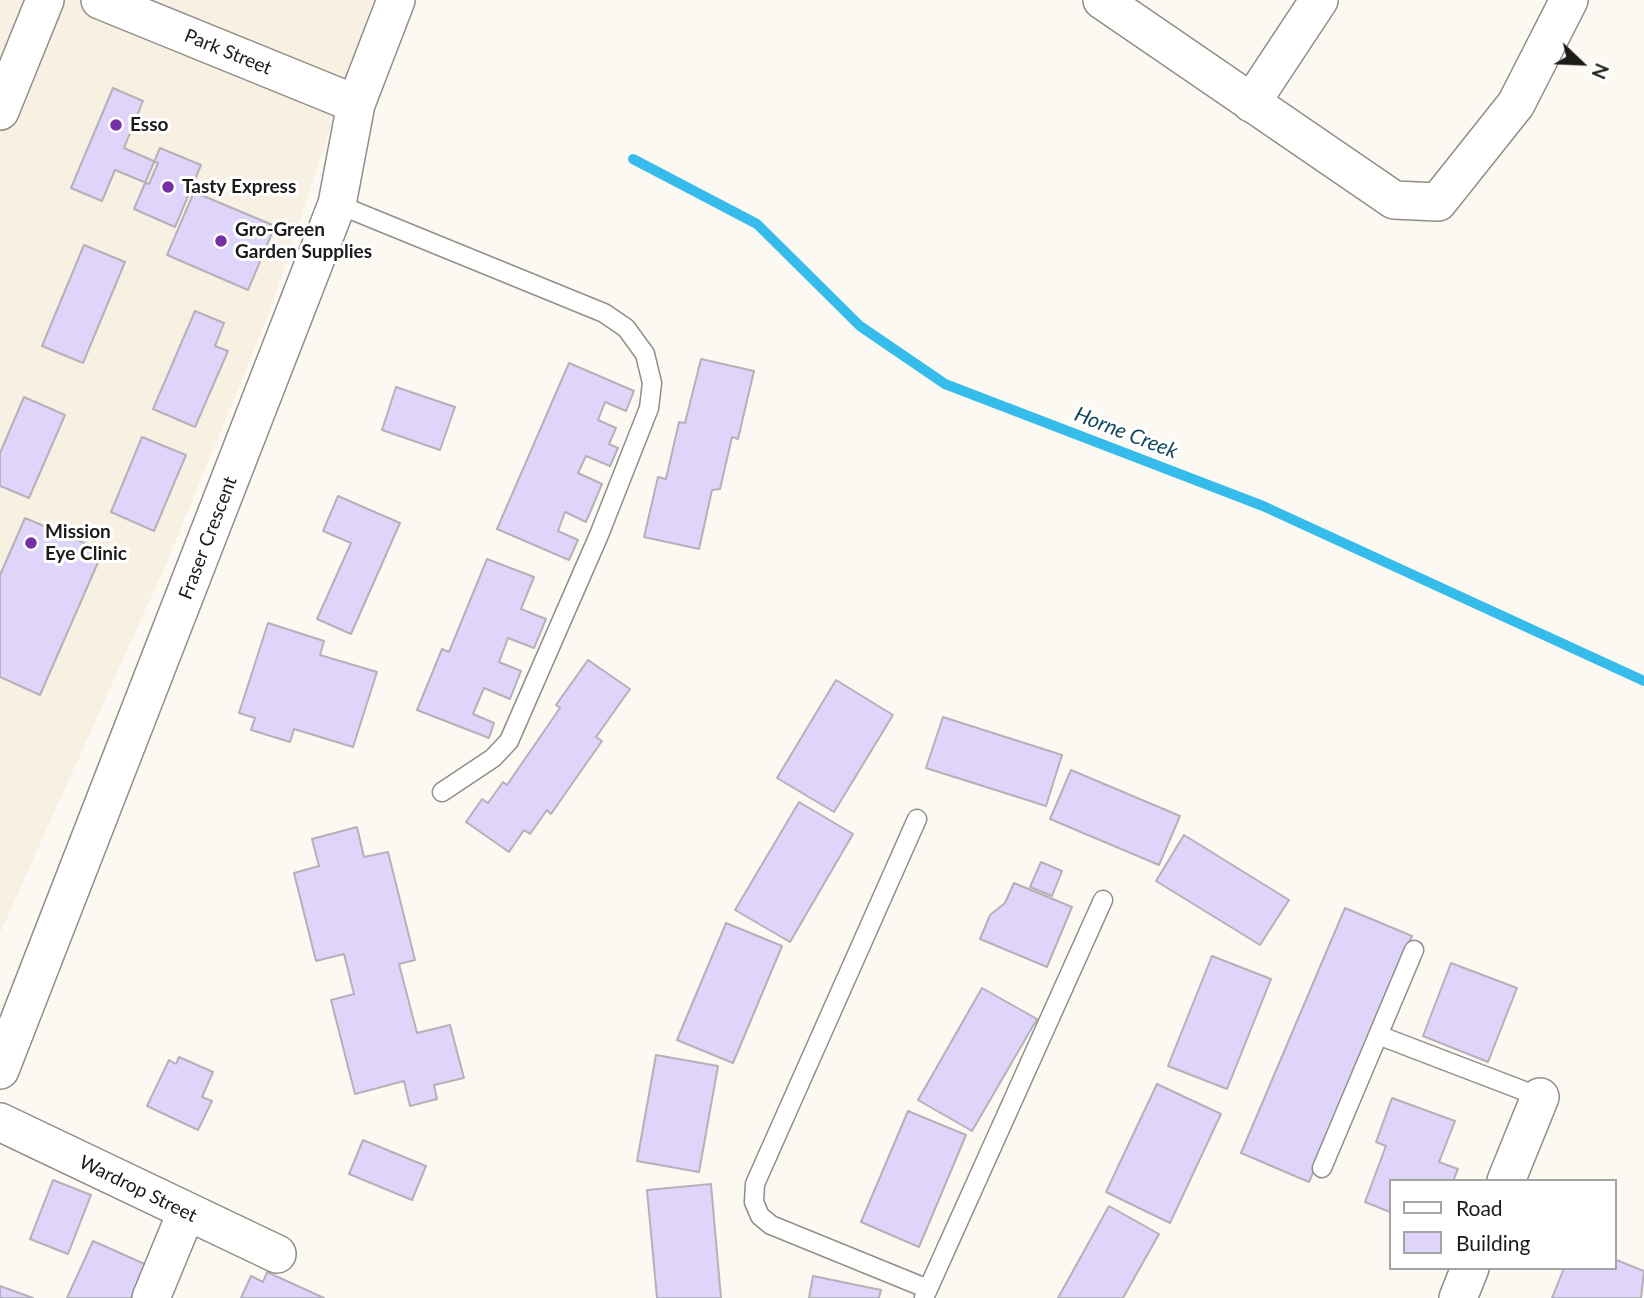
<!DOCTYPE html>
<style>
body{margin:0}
#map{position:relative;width:1644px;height:1298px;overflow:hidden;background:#fcf8f2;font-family:Lato,sans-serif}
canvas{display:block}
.legend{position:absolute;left:1389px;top:1179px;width:228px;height:91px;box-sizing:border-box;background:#fff;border:2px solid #a4a4a3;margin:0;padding:9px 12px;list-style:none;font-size:21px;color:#1c1b19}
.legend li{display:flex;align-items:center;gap:14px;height:35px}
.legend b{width:35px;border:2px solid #a4a4a3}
.north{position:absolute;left:1546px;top:28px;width:70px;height:70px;-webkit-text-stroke:5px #fff;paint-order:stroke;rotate:113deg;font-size:19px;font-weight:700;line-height:28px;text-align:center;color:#1c1b19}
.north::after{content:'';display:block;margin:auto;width:24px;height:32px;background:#1c1b19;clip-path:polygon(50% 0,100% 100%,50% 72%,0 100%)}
</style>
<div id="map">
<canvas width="1644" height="1298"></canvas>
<ul class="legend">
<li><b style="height:9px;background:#fff"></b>Road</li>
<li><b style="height:19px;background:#dfd4f9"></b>Building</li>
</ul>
<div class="north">N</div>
</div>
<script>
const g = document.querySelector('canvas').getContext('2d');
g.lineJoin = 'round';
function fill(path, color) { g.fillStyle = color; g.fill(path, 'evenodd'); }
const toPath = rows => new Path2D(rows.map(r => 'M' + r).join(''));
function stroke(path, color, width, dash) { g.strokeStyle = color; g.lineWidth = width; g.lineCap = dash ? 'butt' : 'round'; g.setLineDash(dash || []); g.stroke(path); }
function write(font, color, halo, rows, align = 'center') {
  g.font = font + ' Lato,sans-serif'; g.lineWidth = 6; g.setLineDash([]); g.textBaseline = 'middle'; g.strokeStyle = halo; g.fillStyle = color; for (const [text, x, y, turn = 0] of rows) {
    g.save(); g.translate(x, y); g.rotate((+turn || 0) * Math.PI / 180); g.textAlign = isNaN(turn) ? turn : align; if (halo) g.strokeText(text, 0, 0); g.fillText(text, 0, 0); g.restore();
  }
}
fill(toPath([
 [0,0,373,0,269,314,166,564,0,933]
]), '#f8f0e2');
stroke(toPath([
 [633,159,757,224,860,326,945,384,1263,506,1644,681]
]), '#35bceb', 10);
const building = toPath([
 [113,88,143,101,124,148,158,163,149,184,115,170,102,201,71,188,113,88],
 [160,148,201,165,175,227,134,209,160,148],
 [194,192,275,226,248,290,167,255,194,192],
 [84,245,125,262,83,363,42,346,84,245],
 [195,311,224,323,215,346,228,351,195,427,153,409,195,311],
 [701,359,754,371,738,439,732,437,720,489,712,490,699,549,644,537,658,477,666,479,679,422,685,423,701,359],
 [569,363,634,391,626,411,605,402,598,420,616,428,609,444,618,448,610,466,586,456,578,473,602,484,586,522,565,512,558,531,578,540,569,560,497,529,569,363],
 [396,387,455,407,440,450,382,430,396,387],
 [24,397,65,415,29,498,0,486,0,453,24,397],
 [142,437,186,455,154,531,111,512,142,437],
 [338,496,400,523,351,634,317,619,351,543,323,531,338,496],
 [25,518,103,551,40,695,0,677,0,575,25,518],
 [487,559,534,577,521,609,546,619,534,648,508,638,499,662,521,671,510,699,484,688,473,714,494,723,489,738,417,710,442,649,449,652,487,559],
 [268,623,324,641,320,655,377,672,353,747,294,729,290,742,251,730,255,718,239,713,268,623],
 [588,660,630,689,596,737,602,741,551,814,547,810,530,834,524,830,509,852,466,822,482,799,488,803,503,782,507,785,560,708,556,705,588,660],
 [836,680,893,715,834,812,777,778,836,680],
 [943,717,1062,755,1046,806,926,768,943,717],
 [1071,770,1180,816,1159,865,1050,819,1071,770],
 [799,802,853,834,790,942,735,910,799,802],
 [357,827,364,857,388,852,415,960,399,964,417,1033,450,1025,464,1078,434,1085,437,1099,410,1106,404,1081,355,1094,331,1000,354,994,344,954,316,961,294,873,319,866,312,839,357,827],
 [1184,835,1289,900,1260,945,1156,881,1184,835],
 [1041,862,1062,871,1052,896,1030,887,1041,862],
 [1014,883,1072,907,1047,967,980,939,990,915,1005,903,1014,883],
 [1345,908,1412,936,1309,1182,1241,1153,1345,908],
 [726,923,782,946,733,1063,677,1040,726,923],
 [1212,956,1271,979,1227,1089,1168,1066,1212,956],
 [1451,963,1517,988,1488,1062,1423,1036,1451,963],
 [982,988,1037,1019,972,1131,918,1100,982,988],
 [656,1055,718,1066,699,1172,637,1161,656,1055],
 [179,1057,213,1072,202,1097,212,1101,198,1130,147,1106,169,1060,176,1064,179,1057],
 [1157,1084,1221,1114,1170,1223,1106,1192,1157,1084],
 [1392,1098,1455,1121,1439,1162,1458,1169,1453,1181,1390,1181,1390,1212,1365,1202,1386,1146,1376,1142,1392,1098],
 [908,1111,966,1135,919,1247,861,1222,908,1111],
 [363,1140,426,1166,412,1200,349,1174,363,1140],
 [53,1180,91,1195,68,1254,30,1239,53,1180],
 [711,1184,721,1298,657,1298,647,1190,711,1184],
 [1109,1206,1159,1234,1123,1298,1058,1298,1109,1206],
 [93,1241,147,1265,132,1298,67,1298,93,1241],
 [1614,1259,1644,1271,1641,1298,1552,1298,1564,1268,1614,1268,1614,1259],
 [267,1272,324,1298,241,1298,251,1276,263,1282,267,1272],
 [813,1276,881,1290,879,1298,809,1298,813,1276],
 [0,1286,33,1298,0,1298,0,1286]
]);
fill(building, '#dfd4f9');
stroke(building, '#b4b2b9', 2);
const lane = toPath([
 [337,204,604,313,626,328,645,354,652,383,649,408,599,535,509,741,493,758,442,792],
 [917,819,755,1184,754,1202,760,1216,771,1225,928,1289],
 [1378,1035,1540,1097],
 [1322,1168,1414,950],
 [924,1298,1103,900]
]);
const street = toPath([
 [100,0,356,104],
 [1102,0,1394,200,1438,202,1516,104,1569,0],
 [1251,103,1319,0],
 [0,111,45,0],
 [0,1070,337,204,356,104,396,0],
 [0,1122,277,1254],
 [1506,1181,1540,1097],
 [151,1298,186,1213],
 [1458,1298,1470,1268]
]);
stroke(lane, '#918e88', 21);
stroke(street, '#918e88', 40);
stroke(lane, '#fff', 18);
stroke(street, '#fff', 37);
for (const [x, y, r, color] of [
 [116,125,7,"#7430a4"],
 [168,187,7,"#7430a4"],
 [221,241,7,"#7430a4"],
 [31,543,7,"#7430a4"]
]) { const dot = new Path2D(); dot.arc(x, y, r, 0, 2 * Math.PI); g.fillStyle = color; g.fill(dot); stroke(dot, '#fff', 2.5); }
write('19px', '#1c1b19', '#fff', [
 ["Park Street",228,52,22],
 ["Fraser Crescent",208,538,-69],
 ["Wardrop Street",138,1189,26]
]);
write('bold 19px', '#1c1b19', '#fff', [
 ["Esso",130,125],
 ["Tasty Express",182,187],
 ["Gro-Green",235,230],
 ["Garden Supplies",235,252],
 ["Mission",45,532],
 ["Eye Clinic",45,554]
], 'left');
write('italic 21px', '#11485b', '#fff', [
 ["Horne Creek",1126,433,21]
]);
</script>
